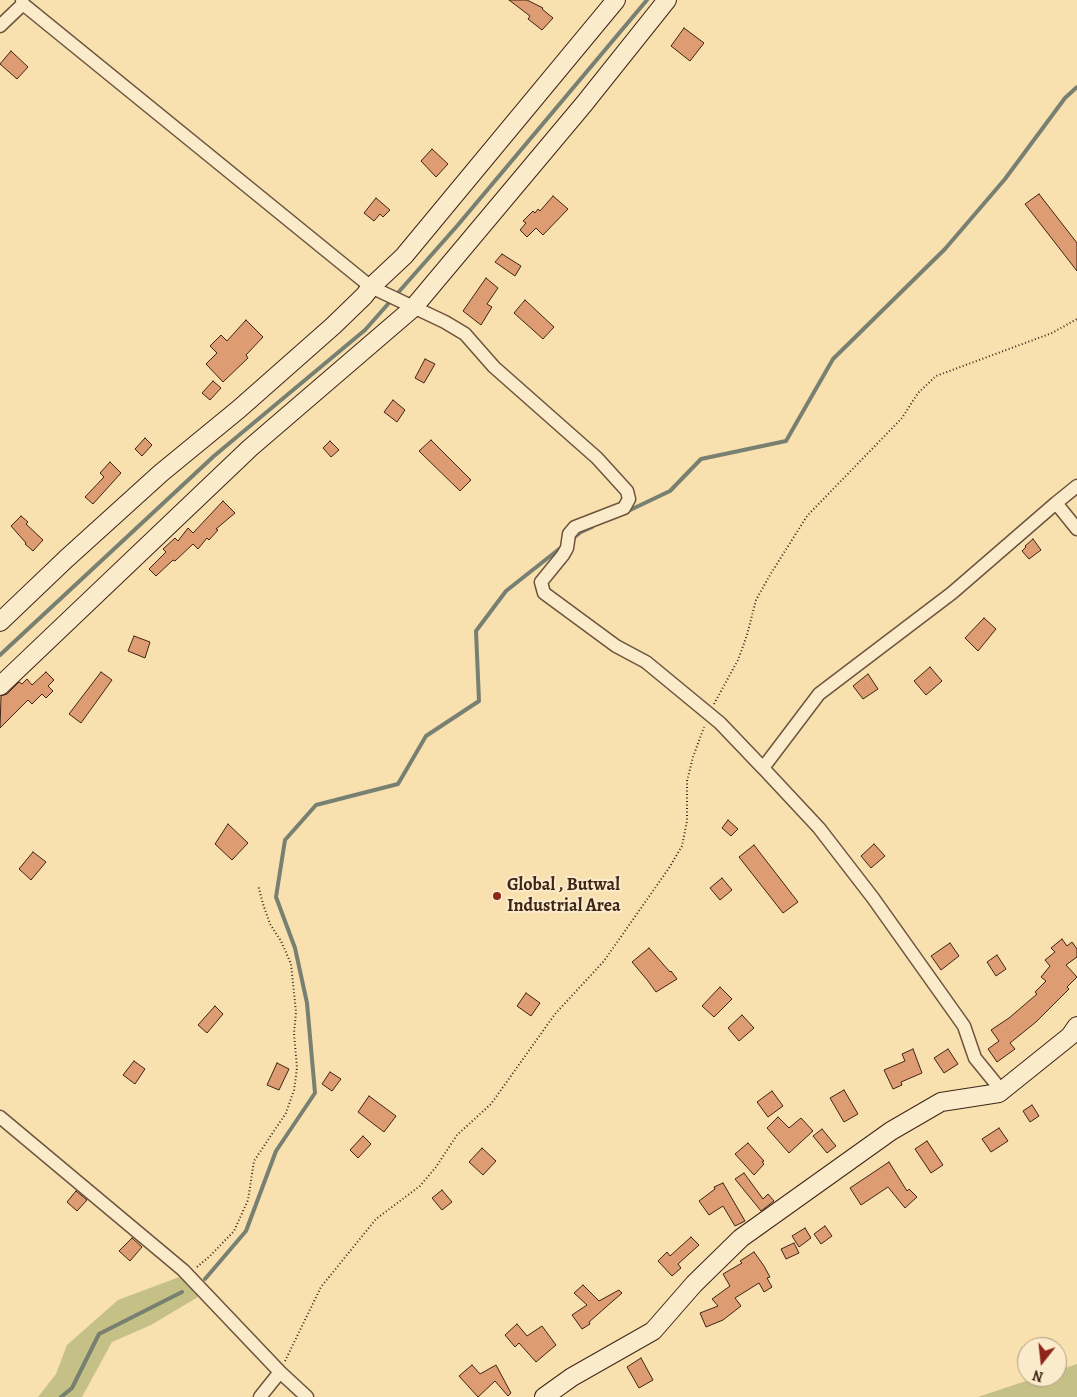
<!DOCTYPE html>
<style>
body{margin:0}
#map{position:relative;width:1077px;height:1397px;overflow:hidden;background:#f8e0af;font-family:Alegreya,serif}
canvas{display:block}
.north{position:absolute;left:1017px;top:1337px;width:50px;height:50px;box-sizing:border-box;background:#faebcb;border:1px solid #b09b83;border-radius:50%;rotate:196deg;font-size:14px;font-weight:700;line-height:20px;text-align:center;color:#402417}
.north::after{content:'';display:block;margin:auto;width:18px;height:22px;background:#8f2418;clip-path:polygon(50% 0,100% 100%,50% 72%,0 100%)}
</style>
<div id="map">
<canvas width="1077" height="1397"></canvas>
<div class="north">N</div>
</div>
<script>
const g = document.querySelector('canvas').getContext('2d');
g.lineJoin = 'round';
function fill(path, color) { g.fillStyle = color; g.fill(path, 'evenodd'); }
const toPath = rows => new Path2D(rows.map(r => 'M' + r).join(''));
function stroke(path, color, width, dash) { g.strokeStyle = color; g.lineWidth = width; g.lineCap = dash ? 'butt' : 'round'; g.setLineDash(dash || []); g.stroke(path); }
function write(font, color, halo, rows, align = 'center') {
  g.font = font + ' Alegreya,serif'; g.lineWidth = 4; g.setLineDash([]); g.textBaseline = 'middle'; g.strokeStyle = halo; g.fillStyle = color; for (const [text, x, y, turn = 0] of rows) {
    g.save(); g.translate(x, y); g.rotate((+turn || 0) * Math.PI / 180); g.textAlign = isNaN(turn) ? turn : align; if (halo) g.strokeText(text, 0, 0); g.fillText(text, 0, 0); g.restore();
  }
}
fill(toPath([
 [182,1276,198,1297,151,1325,112,1342,82,1397,38,1397,56,1374,67,1345,118,1300],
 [1077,1364,1077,1397,978,1397,1038,1377,1057,1377,1057,1371]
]), '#c4c086');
stroke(toPath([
 [628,511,670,491,701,459,786,441,833,359,945,249,1005,179,1065,98,1077,87],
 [572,539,581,532,592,527],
 [0,655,214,456,365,330,457,226,647,0],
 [205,1279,246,1231,276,1151,315,1093,307,1003,295,948,276,897,285,840,316,805,398,784,426,736,479,701,476,631,506,591,563,546],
 [61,1397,72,1388,99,1334,182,1292]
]), '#788072', 4);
const building = toPath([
 [509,0,527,0,543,8,542,9,553,18,542,30,528,19,530,16,509,0],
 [684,28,704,43,690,61,671,46,684,28],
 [11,51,28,67,17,79,0,64,11,51],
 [432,149,448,164,436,177,421,161,432,149],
 [1039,194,1077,243,1077,271,1025,204,1039,194],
 [553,196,568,209,543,235,536,228,527,237,520,230,526,223,523,221,533,211,535,213,538,209,540,211,553,196],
 [376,198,390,210,383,217,380,214,374,221,364,213,376,198],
 [502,254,521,266,515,276,495,262,502,254],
 [486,278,498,288,487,304,492,307,481,325,463,311,486,278],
 [525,300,554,327,543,339,514,313,525,300],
 [246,320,263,337,246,355,248,358,223,382,206,364,217,353,210,346,221,335,227,341,246,320],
 [425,359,435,364,424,383,415,378,425,359],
 [213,381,221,388,210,400,202,393,213,381],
 [393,400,405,410,397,422,384,412,393,400],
 [145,438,152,445,142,456,135,449,145,438],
 [431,440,471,480,460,491,419,451,431,440],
 [330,441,339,450,331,457,323,448,330,441],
 [110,462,121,473,93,504,85,497,104,477,100,473,110,462],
 [223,501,235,513,216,529,218,530,209,540,207,538,198,549,193,544,175,561,173,560,156,576,149,569,166,552,163,549,175,538,178,541,188,528,193,533,223,501],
 [21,516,28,522,26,524,43,540,33,551,25,544,26,543,11,526,21,516],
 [1033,539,1041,550,1029,559,1022,551,1026,547,1025,546,1033,539],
 [984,618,996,629,978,651,965,638,984,618],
 [134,636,150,642,145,658,128,651,134,636],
 [930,667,942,681,926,695,914,681,930,667],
 [46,672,54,680,48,686,53,691,46,698,42,694,32,704,28,700,0,728,1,696,7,694,19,682,22,684,27,679,32,685,46,672],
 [101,672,112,680,81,723,69,714,101,672],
 [868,674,878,689,863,699,853,686,868,674],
 [728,820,738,829,731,836,722,828,728,820],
 [228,824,248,843,232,860,215,844,228,824],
 [874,844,885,856,871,868,861,856,874,844],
 [754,845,798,902,783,913,739,857,754,845],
 [33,852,46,862,31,880,19,869,33,852],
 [722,878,732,890,720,900,710,888,722,878],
 [1062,939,1067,946,1072,942,1077,949,1077,957,1066,965,1077,977,1067,987,1069,989,1036,1022,1010,1043,1015,1049,997,1062,988,1049,999,1041,991,1030,1009,1018,1037,994,1035,992,1046,981,1041,977,1050,966,1045,960,1055,952,1051,948,1062,939],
 [950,943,959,956,941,970,931,956,950,943],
 [649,948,670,972,671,971,677,979,656,992,648,981,632,962,649,948],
 [997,955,1006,969,996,976,987,962,997,955],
 [720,987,732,999,714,1017,702,1006,720,987],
 [526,993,540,1003,531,1016,517,1006,526,993],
 [215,1006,223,1014,207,1033,198,1025,215,1006],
 [742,1015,754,1028,739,1041,728,1028,742,1015],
 [913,1049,922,1073,901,1082,902,1085,893,1089,884,1070,905,1061,902,1054,913,1049],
 [948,1049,958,1064,944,1073,934,1058,948,1049],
 [134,1061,145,1069,135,1084,123,1075,134,1061],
 [277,1063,289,1069,279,1090,267,1085,277,1063],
 [330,1072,341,1079,332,1091,322,1084,330,1072],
 [844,1090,858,1114,844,1122,830,1098,844,1090],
 [772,1091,783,1106,768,1117,757,1102,772,1091],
 [369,1096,396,1116,384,1132,358,1112,369,1096],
 [1032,1105,1039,1116,1030,1122,1023,1111,1032,1105],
 [778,1117,789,1128,801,1118,813,1131,789,1153,767,1128,778,1117],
 [999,1128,1008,1141,991,1152,982,1139,999,1128],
 [822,1129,836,1146,827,1153,813,1136,822,1129],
 [363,1136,371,1144,358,1158,350,1150,363,1136],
 [927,1141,943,1165,931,1173,915,1149,927,1141],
 [748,1143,764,1161,762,1162,764,1164,754,1175,735,1154,748,1143],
 [482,1148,496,1161,483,1175,469,1162,482,1148],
 [889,1162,907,1191,909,1189,917,1197,905,1208,888,1187,861,1205,850,1188,889,1162],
 [744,1173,763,1199,768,1194,774,1201,761,1211,735,1179,744,1173],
 [723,1183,745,1221,735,1226,723,1206,709,1215,699,1201,715,1189,714,1187,723,1183],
 [442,1190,452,1202,442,1210,432,1198,442,1190],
 [76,1191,87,1200,77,1211,67,1202,76,1191],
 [825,1226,832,1236,821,1244,814,1234,825,1226],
 [805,1228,811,1238,799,1247,792,1236,805,1228],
 [691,1237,699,1245,678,1264,681,1268,672,1276,658,1261,667,1252,670,1256,691,1237],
 [132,1238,142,1247,130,1261,119,1251,132,1238],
 [794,1243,799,1253,786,1259,781,1249,794,1243],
 [754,1252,764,1266,770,1277,767,1278,772,1287,764,1292,759,1283,735,1298,741,1306,723,1320,706,1327,700,1313,718,1306,712,1299,730,1286,723,1274,742,1263,740,1261,754,1252],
 [583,1285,599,1301,619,1290,622,1293,589,1322,590,1324,582,1329,572,1315,587,1305,574,1293,583,1285],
 [517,1324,527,1336,542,1326,556,1345,536,1362,519,1343,515,1347,505,1335,517,1324],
 [641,1358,653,1380,639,1388,627,1367,641,1358],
 [472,1365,480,1374,496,1365,511,1393,508,1396,495,1381,478,1397,459,1376,472,1365]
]);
fill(building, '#dd9c72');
stroke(building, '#402417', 1);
const street = toPath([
 [23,4,371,287,445,322,465,334,494,367,597,458,627,491,629,499,624,508,575,527,569,534,567,548,563,555,541,582,544,593,616,646,646,662,720,723,763,768,819,694,952,593,1056,503,1077,529],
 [0,26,23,4,22,0],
 [1056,503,1077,486],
 [763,768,819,828,873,898,964,1026,975,1058,997,1085,999,1093],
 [0,1117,183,1270,280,1372,307,1397],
 [260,1397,280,1372]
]);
const secondary = toPath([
 [0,622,66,559,161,473,239,409,333,326,364,296,371,287,404,256,616,0],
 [0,686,250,448,413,308,584,104,667,0],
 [544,1397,572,1377,653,1331,694,1284,741,1238,891,1131,941,1102,999,1093,1070,1036,1077,1026]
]);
stroke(street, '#6e533d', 15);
stroke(secondary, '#402417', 20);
stroke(toPath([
 [714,704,738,660,747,635,756,600,770,575,807,516,902,418,918,393,936,376,1052,333,1077,319],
 [197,1267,210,1256,234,1231,248,1200,254,1161,286,1113,294,1090,297,1068,294,1033,296,1012,291,964,281,941,270,924,263,904,258,885],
 [285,1361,321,1287,376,1219,420,1186,436,1167,457,1135,491,1104,555,1014,604,961,669,868,682,846,687,821,687,781,693,757,704,727]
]), '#402417', 2, [1, 2.5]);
stroke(street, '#faebcb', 12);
stroke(secondary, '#faebcb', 18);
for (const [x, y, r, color] of [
 [497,896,5,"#8f2418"]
]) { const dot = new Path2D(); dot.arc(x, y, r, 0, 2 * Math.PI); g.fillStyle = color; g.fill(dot); stroke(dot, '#faebcb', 2); }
write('bold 18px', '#402417', '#faebcb', [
 ["Global , Butwal",507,886],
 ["Industrial Area",507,907]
], 'left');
</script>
